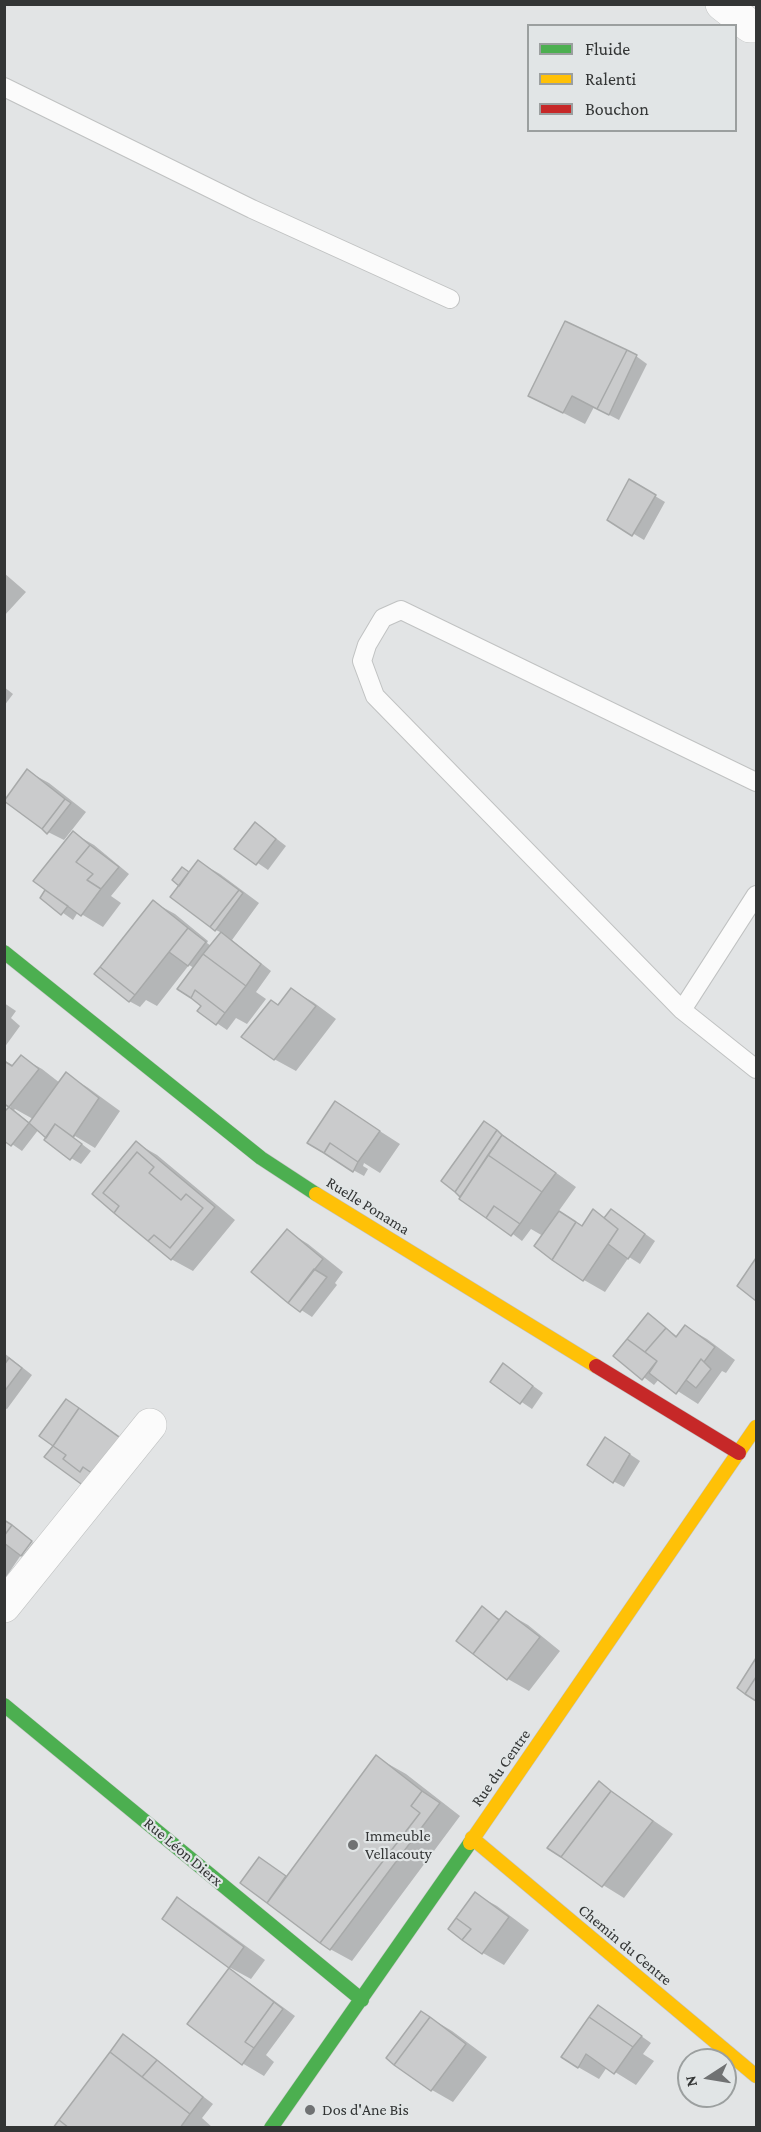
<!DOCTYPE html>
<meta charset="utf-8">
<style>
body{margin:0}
#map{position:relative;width:761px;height:2132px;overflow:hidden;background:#e2e4e5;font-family:"Crimson Pro",serif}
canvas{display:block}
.frame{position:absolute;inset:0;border:6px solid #333535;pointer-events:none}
.legend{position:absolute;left:527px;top:24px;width:210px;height:108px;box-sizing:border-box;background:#e1e5e6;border:2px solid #9b9f9f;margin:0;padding:8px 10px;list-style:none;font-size:18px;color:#333535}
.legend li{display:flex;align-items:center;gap:12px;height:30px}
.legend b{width:30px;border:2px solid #9b9f9f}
.north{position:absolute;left:677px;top:2048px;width:60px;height:60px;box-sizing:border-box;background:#e1e5e6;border:2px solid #9b9f9f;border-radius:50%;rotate:258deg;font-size:16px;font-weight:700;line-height:24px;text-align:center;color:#333535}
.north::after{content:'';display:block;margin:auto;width:21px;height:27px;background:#707273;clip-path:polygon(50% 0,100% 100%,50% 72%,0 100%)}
</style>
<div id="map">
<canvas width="761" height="2132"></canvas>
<div class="frame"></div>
<ul class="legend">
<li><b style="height:8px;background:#4caf50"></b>Fluide</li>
<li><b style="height:8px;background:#ffc107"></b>Ralenti</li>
<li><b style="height:8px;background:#c62828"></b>Bouchon</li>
</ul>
<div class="north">N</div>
</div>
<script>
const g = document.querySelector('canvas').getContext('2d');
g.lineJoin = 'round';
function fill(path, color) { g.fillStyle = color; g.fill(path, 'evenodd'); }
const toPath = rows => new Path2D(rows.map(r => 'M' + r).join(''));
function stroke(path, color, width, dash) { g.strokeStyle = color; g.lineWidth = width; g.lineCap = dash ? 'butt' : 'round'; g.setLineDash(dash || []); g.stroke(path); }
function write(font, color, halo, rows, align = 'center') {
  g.font = font + ' "Crimson Pro",serif'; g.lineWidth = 4.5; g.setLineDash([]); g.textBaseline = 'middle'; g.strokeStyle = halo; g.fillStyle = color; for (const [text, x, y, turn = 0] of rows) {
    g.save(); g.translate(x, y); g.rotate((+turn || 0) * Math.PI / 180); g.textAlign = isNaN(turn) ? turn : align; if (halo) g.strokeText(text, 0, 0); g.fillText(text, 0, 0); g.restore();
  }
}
fill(toPath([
 [636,356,647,364,619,420,594,407,585,424,530,396],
 [630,481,665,502,644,540,609,519],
 [4,573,26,592,4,616],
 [4,687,13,694,4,706],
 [27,771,49,783,86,812,64,840,48,832],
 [256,823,286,846,268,870,236,848],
 [73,833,94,845,129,874,111,896,121,903,103,927,78,912,73,920,42,898,53,896],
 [199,862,220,874,259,903,232,940,271,971,256,992,266,999,247,1024,236,1018,227,1030,199,1011,203,1005,194,968,189,965,157,1006,146,1000,140,1007,129,1001,153,902,175,914,208,941,207,943,211,946,222,933,216,930,190,873],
 [292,990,313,1002,336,1019,296,1071,274,1059,279,1006],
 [4,1003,16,1011,11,1018,20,1026,4,1048],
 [21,1057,42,1069,60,1083,66,1074,87,1087,120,1111,95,1148,75,1136,74,1138,91,1151,81,1164,71,1158,39,1129,22,1151,12,1144,4,1114,11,1107,4,1102,4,1060,14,1066],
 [15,1109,33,1119,30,1123,14,1110],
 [336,1103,400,1144,380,1173,364,1163,363,1166,368,1169,364,1176,353,1170],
 [495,1129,576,1187,558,1212,583,1227,593,1211,606,1219,622,1217,655,1241,640,1264,629,1257,605,1292,584,1280,543,1236,531,1229,522,1241,443,1181],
 [136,1143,157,1155,235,1220,193,1271,171,1259],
 [287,1231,308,1244,343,1272,335,1283,337,1285,312,1317,289,1302],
 [756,1260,756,1299,739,1286],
 [648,1315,678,1337,686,1327,707,1339,735,1360,726,1373,722,1371,698,1404,659,1379,654,1385,615,1355],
 [4,1353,32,1375,7,1409,4,1408],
 [504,1365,543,1393,532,1409,492,1382],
 [90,1417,101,1423,143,1453,55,1445],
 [616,1445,640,1461,624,1487,613,1481],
 [4,1520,31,1540,20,1555,23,1555,33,1542,42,1548,32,1561,21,1555,4,1580],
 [483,1608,501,1620,507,1613,528,1625,560,1651,529,1691,508,1679,458,1641],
 [756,1661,756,1699,739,1687],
 [376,1757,406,1774,460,1816,352,1961,330,1949,268,1901,260,1859,287,1877],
 [599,1783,673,1834,624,1898,603,1885],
 [475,1894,497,1906,529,1930,504,1965,483,1953,450,1929],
 [178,1899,199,1912,265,1960,251,1979,229,1967],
 [229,1970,250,1983,295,2016,266,2055,274,2062,264,2076,242,2063],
 [422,2013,452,2031,487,2057,453,2102,432,2090,388,2058],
 [609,2013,651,2043,643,2054,654,2061,636,2085,607,2067,599,2079,578,2067],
 [124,2036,134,2043,213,2104,202,2118,213,2128,55,2128]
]), '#0003');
const building = toPath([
 [565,321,627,350,597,409,572,396,563,413,528,396,565,321],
 [627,350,637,355,609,415,597,409,627,350],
 [629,479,656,495,632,536,607,520,629,479],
 [27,769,65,799,42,829,4,801,27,769],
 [65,799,71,803,47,834,42,829,65,799],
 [255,822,276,839,256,865,234,849,255,822],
 [73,831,90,845,76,862,93,874,87,880,101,889,81,916,33,881,73,831],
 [90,845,119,867,101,889,87,880,93,874,76,862,90,845],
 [198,860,239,890,210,927,170,897,198,860],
 [182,867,189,872,179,886,172,880,182,867],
 [45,890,68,906,61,915,40,898,45,890],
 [239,890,243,893,215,931,210,927,239,890],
 [153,900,188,928,135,995,100,967,153,900],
 [188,928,206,942,188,966,169,952,188,928],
 [221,932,261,964,246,986,203,954,221,932],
 [203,954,246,986,225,1013,195,990,191,998,177,989,203,954],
 [100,967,135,995,129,1002,94,974,100,967],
 [291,988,316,1006,274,1060,241,1037,271,1000,278,1005,291,988],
 [195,990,225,1013,216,1025,197,1011,201,1006,191,998,195,990],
 [21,1055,39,1069,9,1107,4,1104,4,1061,12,1066,21,1055],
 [66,1072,99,1098,73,1137,55,1124,46,1138,29,1123,66,1072],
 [335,1101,380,1131,358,1162,330,1143,324,1153,307,1143,335,1101],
 [9,1107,29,1123,11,1146,4,1141,4,1112,9,1107],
 [484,1121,497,1130,455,1192,441,1181,484,1121],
 [55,1124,82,1144,70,1160,44,1140,55,1124],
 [497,1130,502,1135,460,1197,455,1192,497,1130],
 [502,1135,556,1173,542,1192,488,1155,502,1135],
 [136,1141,215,1207,171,1260,148,1241,154,1235,170,1248,203,1208,186,1194,181,1200,149,1173,154,1167,137,1152,103,1193,119,1206,114,1213,92,1194,136,1141],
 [330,1143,358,1162,353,1172,324,1153,330,1143],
 [137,1152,154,1167,149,1173,181,1200,186,1194,203,1208,170,1248,154,1235,148,1241,114,1213,119,1206,103,1193,137,1152],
 [488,1155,542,1192,520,1224,494,1206,486,1218,459,1199,488,1155],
 [494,1206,520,1224,511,1236,486,1218,494,1206],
 [593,1209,618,1229,583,1281,552,1260,576,1222,582,1226,593,1209],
 [611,1209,645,1234,628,1259,608,1244,618,1229,604,1218,611,1209],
 [559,1211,576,1222,552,1260,534,1246,559,1211],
 [287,1229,323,1259,288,1303,251,1272,287,1229],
 [756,1258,756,1301,737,1286,756,1258],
 [314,1269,327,1277,300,1312,288,1303,314,1269],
 [648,1313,666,1328,645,1352,627,1339,648,1313],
 [685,1325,715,1347,704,1362,701,1359,676,1394,649,1373,657,1361,645,1352,666,1328,676,1337,685,1325],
 [627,1339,657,1361,642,1380,613,1356,627,1339],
 [9,1358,22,1368,4,1392,4,1365,9,1358],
 [701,1359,711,1369,696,1388,686,1380,701,1359],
 [503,1363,533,1386,520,1404,490,1382,503,1363],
 [66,1399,79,1408,53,1446,39,1436,66,1399],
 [79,1408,123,1440,96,1476,83,1467,80,1472,63,1459,66,1455,53,1446,79,1408],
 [605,1437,630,1454,613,1483,587,1465,605,1437],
 [53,1446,66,1455,63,1459,80,1472,83,1467,96,1476,88,1489,44,1457,53,1446],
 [4,1520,12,1525,4,1536,4,1520],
 [12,1525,32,1541,21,1556,4,1543,4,1536,12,1525],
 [482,1606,499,1620,473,1654,456,1641,482,1606],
 [506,1611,540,1637,507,1680,473,1654,506,1611],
 [756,1658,756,1677,745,1694,737,1688,756,1658],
 [756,1677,756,1701,745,1694,756,1677],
 [376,1755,422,1791,411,1806,420,1813,320,1943,267,1903,376,1755],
 [599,1781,611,1791,561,1857,547,1848,599,1781],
 [422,1791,440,1803,330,1950,320,1943,420,1813,411,1806,422,1791],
 [611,1791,653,1821,602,1887,561,1857,611,1791],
 [259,1857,286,1876,267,1903,240,1883,259,1857],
 [475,1892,509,1917,482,1954,462,1940,471,1929,456,1918,475,1892],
 [177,1897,244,1947,229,1968,162,1919,177,1897],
 [456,1918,471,1929,462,1940,448,1929,456,1918],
 [229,1968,274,2002,245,2042,254,2048,242,2065,187,2024,229,1968],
 [274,2002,283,2009,254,2048,245,2042,274,2002],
 [598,2005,642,2036,633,2047,589,2017,598,2005],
 [421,2011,430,2017,394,2065,386,2058,421,2011],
 [430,2017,466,2044,431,2091,394,2065,430,2017],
 [589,2017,633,2047,614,2074,586,2054,578,2068,561,2057,589,2017],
 [123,2034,157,2060,142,2077,110,2052,123,2034],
 [110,2052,190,2114,180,2128,69,2128,59,2120,110,2052],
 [157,2060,203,2097,190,2114,142,2077,157,2060],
 [59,2120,69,2128,53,2128,59,2120]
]);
fill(building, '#cacbcc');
stroke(building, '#a7a9a9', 1.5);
const lane = toPath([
 [4,87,252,209,450,299],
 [756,782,401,610,383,618,367,645,362,661,375,696,682,1010,756,1069],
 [682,1010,756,895]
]);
const street = toPath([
 [722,4,750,26,756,26],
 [4,1606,150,1425]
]);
const fast = toPath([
 [4,952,261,1158,316,1194],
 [4,1705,362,2000],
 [271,2128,470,1843]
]);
const slow = toPath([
 [316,1194,596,1366],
 [472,1838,756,2076],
 [470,1843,756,1427]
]);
const jam = toPath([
 [596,1366,739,1453]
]);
stroke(lane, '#c0c2c2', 20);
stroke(street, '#c0c2c2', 34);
stroke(fast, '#c0c2c2', 15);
stroke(slow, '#c0c2c2', 15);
stroke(jam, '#c0c2c2', 15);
stroke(lane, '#fbfbfb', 18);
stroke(street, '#fbfbfb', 33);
stroke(fast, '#4caf50', 14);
stroke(slow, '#ffc107', 14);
stroke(jam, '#c62828', 14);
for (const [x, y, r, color] of [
 [353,1845,6,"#707273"],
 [310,2110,6,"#707273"]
]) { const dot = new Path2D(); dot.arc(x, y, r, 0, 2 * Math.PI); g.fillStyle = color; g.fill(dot); stroke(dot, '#e1e5e6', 2); }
write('16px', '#333535', '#e1e5e6', [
 ["Ruelle Ponama",368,1206,32],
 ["Rue du Centre",501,1768,-55],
 ["Rue Léon Dierx",183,1852,40],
 ["Chemin du Centre",625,1945,40]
]);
write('16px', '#333535', '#e1e5e6', [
 ["Immeuble",365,1836],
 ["Vellacouty",365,1854],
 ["Dos d'Ane Bis",322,2110]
], 'left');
</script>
